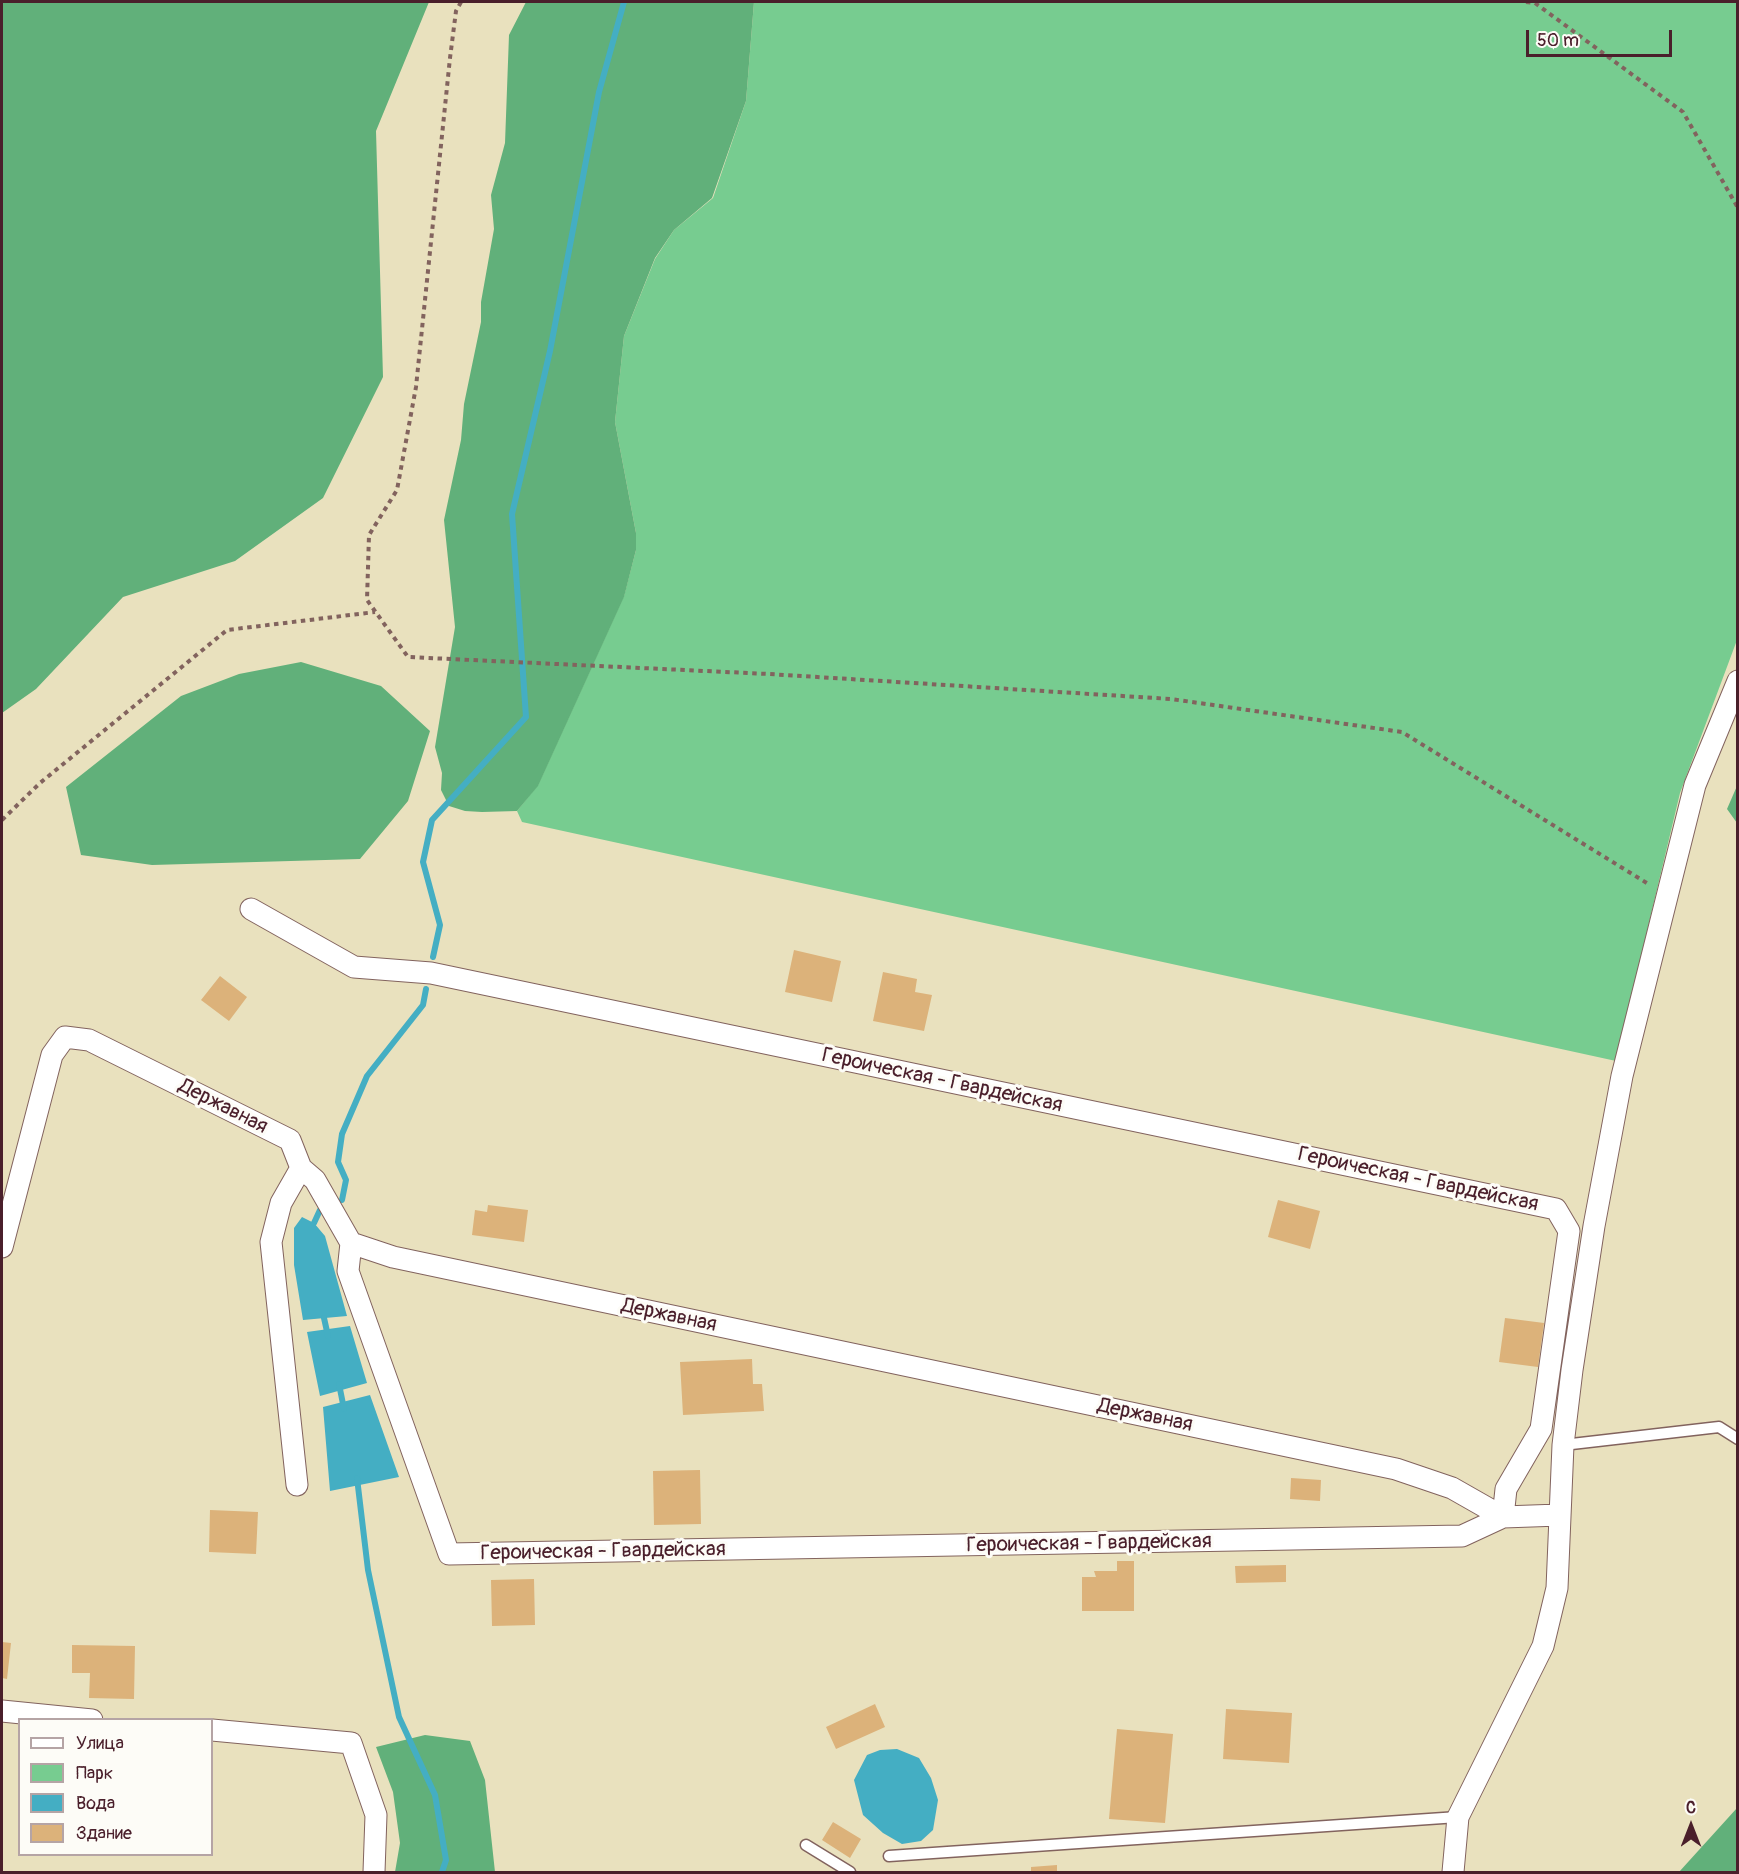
<!DOCTYPE html>
<meta charset="utf-8">
<style>
body{margin:0}
#map{position:relative;width:1739px;height:1874px;overflow:hidden;background:#e9e1be;font-family:Pangolin,sans-serif}
canvas{display:block}
.frame{position:absolute;inset:0;border:3px solid #4a1f2b;pointer-events:none}
.legend{position:absolute;left:18px;top:1718px;width:195px;height:138px;box-sizing:border-box;background:#fdfcf7;border:2px solid #b5a4a5;margin:0;padding:8px 10px;list-style:none;font-size:18px;color:#4a1f2b}
.legend li{display:flex;align-items:center;gap:12px;height:30px}
.legend b{width:30px;border:2px solid #b5a4a5}
.north{position:absolute;left:1661px;top:1796px;width:60px;height:60px;-webkit-text-stroke:4px #fdfcf7;paint-order:stroke;rotate:0deg;font-size:16px;font-weight:700;line-height:24px;text-align:center;color:#4a1f2b}
.north::after{content:'';display:block;margin:auto;width:21px;height:27px;background:#4a1f2b;clip-path:polygon(50% 0,100% 100%,50% 72%,0 100%)}
.scale{position:absolute;left:1526px;top:30px;width:146px;height:27px;box-sizing:border-box;border:3px solid #4a1f2b;border-top:0;padding-left:8px;font-size:18px;line-height:21px;white-space:nowrap;color:#4a1f2b;-webkit-text-stroke:4px #fdfcf7;paint-order:stroke}
</style>
<div id="map">
<canvas width="1739" height="1874"></canvas>
<div class="frame"></div>
<ul class="legend">
<li><b style="height:8px;background:#fff"></b>Улица</li>
<li><b style="height:16px;background:#77cc90"></b>Парк</li>
<li><b style="height:16px;background:#44aec3"></b>Вода</li>
<li><b style="height:16px;background:#dcb27a"></b>Здание</li>
</ul>
<div class="north">С</div>
<div class="scale">50 m</div>
</div>
<script>
const g = document.querySelector('canvas').getContext('2d');
g.lineJoin = 'round';
function fill(path, color) { g.fillStyle = color; g.fill(path, 'evenodd'); }
const toPath = rows => new Path2D(rows.map(r => 'M' + r).join(''));
function stroke(path, color, width, dash) { g.strokeStyle = color; g.lineWidth = width; g.lineCap = dash ? 'butt' : 'round'; g.setLineDash(dash || []); g.stroke(path); }
function write(font, color, halo, rows, align = 'center') {
  g.font = font + ' Pangolin,sans-serif'; g.lineWidth = 6; g.setLineDash([]); g.textBaseline = 'middle'; g.strokeStyle = halo; g.fillStyle = color; for (const [text, x, y, turn = 0] of rows) {
    g.save(); g.translate(x, y); g.rotate((+turn || 0) * Math.PI / 180); g.textAlign = isNaN(turn) ? turn : align; if (halo) g.strokeText(text, 0, 0); g.fillText(text, 0, 0); g.restore();
  }
}
fill(toPath([
 [754,2,1737,2,1737,640,1680,793,1616,1061,522,822,517,811,538,785,624,596,636,550,636,533,615,422,624,336,655,259,674,230,713,198,746,101]
]), '#77cc90');
fill(toPath([
 [2,2,429,2,376,131,383,377,323,498,235,561,123,597,36,689,2,713],
 [526,2,754,2,746,101,712,198,674,230,655,258,624,336,615,422,636,533,636,550,624,597,538,786,517,811,482,812,465,811,449,806,441,790,442,773,435,747,455,627,444,520,461,440,464,404,481,322,481,302,494,229,491,195,505,143,509,35],
 [301,662,381,686,430,731,408,801,360,859,152,865,81,855,66,787,181,696,239,674],
 [1737,786,1738,823,1737,823,1727,809],
 [425,1735,470,1741,485,1780,495,1872,395,1872,400,1843,393,1792,376,1747],
 [1737,1808,1737,1872,1679,1872]
]), '#61b07a');
fill(toPath([
 [302,1217,314,1223,325,1236,347,1316,303,1320,294,1265,294,1228],
 [350,1326,367,1383,320,1396,307,1332],
 [370,1395,399,1477,330,1491,323,1407],
 [897,1749,919,1758,931,1778,938,1800,933,1830,921,1841,902,1844,883,1833,863,1815,854,1780,867,1755,880,1750]
]), '#44aec3');
stroke(toPath([
 [433,957,440,925,423,862,432,820,526,717,512,514,550,351,599,92,624,2],
 [342,1200,346,1180,338,1162,342,1134,367,1076,423,1005,426,989],
 [314,1223,320,1210],
 [324,1318,328,1336],
 [339,1384,344,1409],
 [357,1478,368,1570,399,1717,435,1795,446,1860,442,1872]
]), '#44aec3', 6);
fill(toPath([
 [794,950,841,961,832,1002,785,992],
 [883,972,917,979,915,992,932,995,924,1031,873,1021],
 [220,976,247,997,229,1021,201,1000],
 [1278,1200,1320,1211,1310,1249,1268,1237],
 [488,1205,528,1210,524,1242,472,1235,475,1210,487,1212],
 [1505,1318,1544,1323,1538,1367,1499,1362],
 [752,1359,753,1384,762,1384,764,1411,683,1415,680,1362],
 [700,1470,701,1524,654,1525,653,1471],
 [1291,1478,1321,1480,1320,1501,1290,1499],
 [210,1510,258,1512,256,1554,209,1552],
 [1117,1561,1134,1561,1134,1611,1082,1611,1082,1577,1096,1577,1094,1571,1117,1571],
 [1286,1565,1286,1582,1236,1583,1235,1566],
 [534,1579,535,1625,492,1626,491,1580],
 [2,1642,11,1643,7,1679,2,1678],
 [72,1645,135,1646,134,1699,89,1698,90,1673,72,1673],
 [875,1704,885,1727,836,1749,826,1727],
 [1226,1709,1292,1713,1289,1763,1223,1759],
 [1117,1729,1173,1734,1165,1823,1109,1819],
 [833,1822,861,1839,850,1858,822,1840],
 [1057,1865,1057,1872,1031,1872,1031,1867]
]), '#dcb27a');
const service = toPath([
 [1563,1445,1719,1427,1738,1439],
 [806,1845,850,1872],
 [889,1856,1458,1817]
]);
const minor = toPath([
 [251,909,354,967,431,973,1556,1209,1569,1231,1541,1429,1506,1489,1503,1517,1462,1536,449,1554,348,1271,351,1243],
 [2,1247,52,1055,65,1037,89,1040,290,1140,301,1168,315,1180,351,1243,393,1257,1396,1469,1452,1488,1503,1517,1560,1515],
 [297,1485,271,1242,281,1203,301,1168],
 [2,1711,92,1720],
 [212,1730,351,1743,376,1815,374,1872],
 [1453,1872,1458,1817,1543,1646,1557,1588,1563,1445,1572,1370,1594,1226,1622,1076,1695,785,1738,681]
]);
stroke(service, '#82635e', 13);
stroke(minor, '#82635e', 23);
stroke(toPath([
 [461,2,456,11,450,58,416,387,397,490,369,535,367,600,408,657,769,674,1171,699,1402,732,1650,885],
 [1526,2,1535,3,1683,112,1738,208],
 [2,820,40,783,227,630,375,612]
]), '#82635e', 4, [4.5, 4.5]);
stroke(service, '#fff', 10);
stroke(minor, '#fff', 21);
write('21px', '#4a1f2b', '#fdfcf7', [
 ["Героическая - Гвардейская",942,1081,12],
 ["Державная",223,1107,27],
 ["Героическая - Гвардейская",1418,1180,12],
 ["Державная",669,1316,12],
 ["Державная",1145,1416,12],
 ["Героическая - Гвардейская",1089,1544,-1],
 ["Героическая - Гвардейская",603,1552,-1]
]);
</script>
